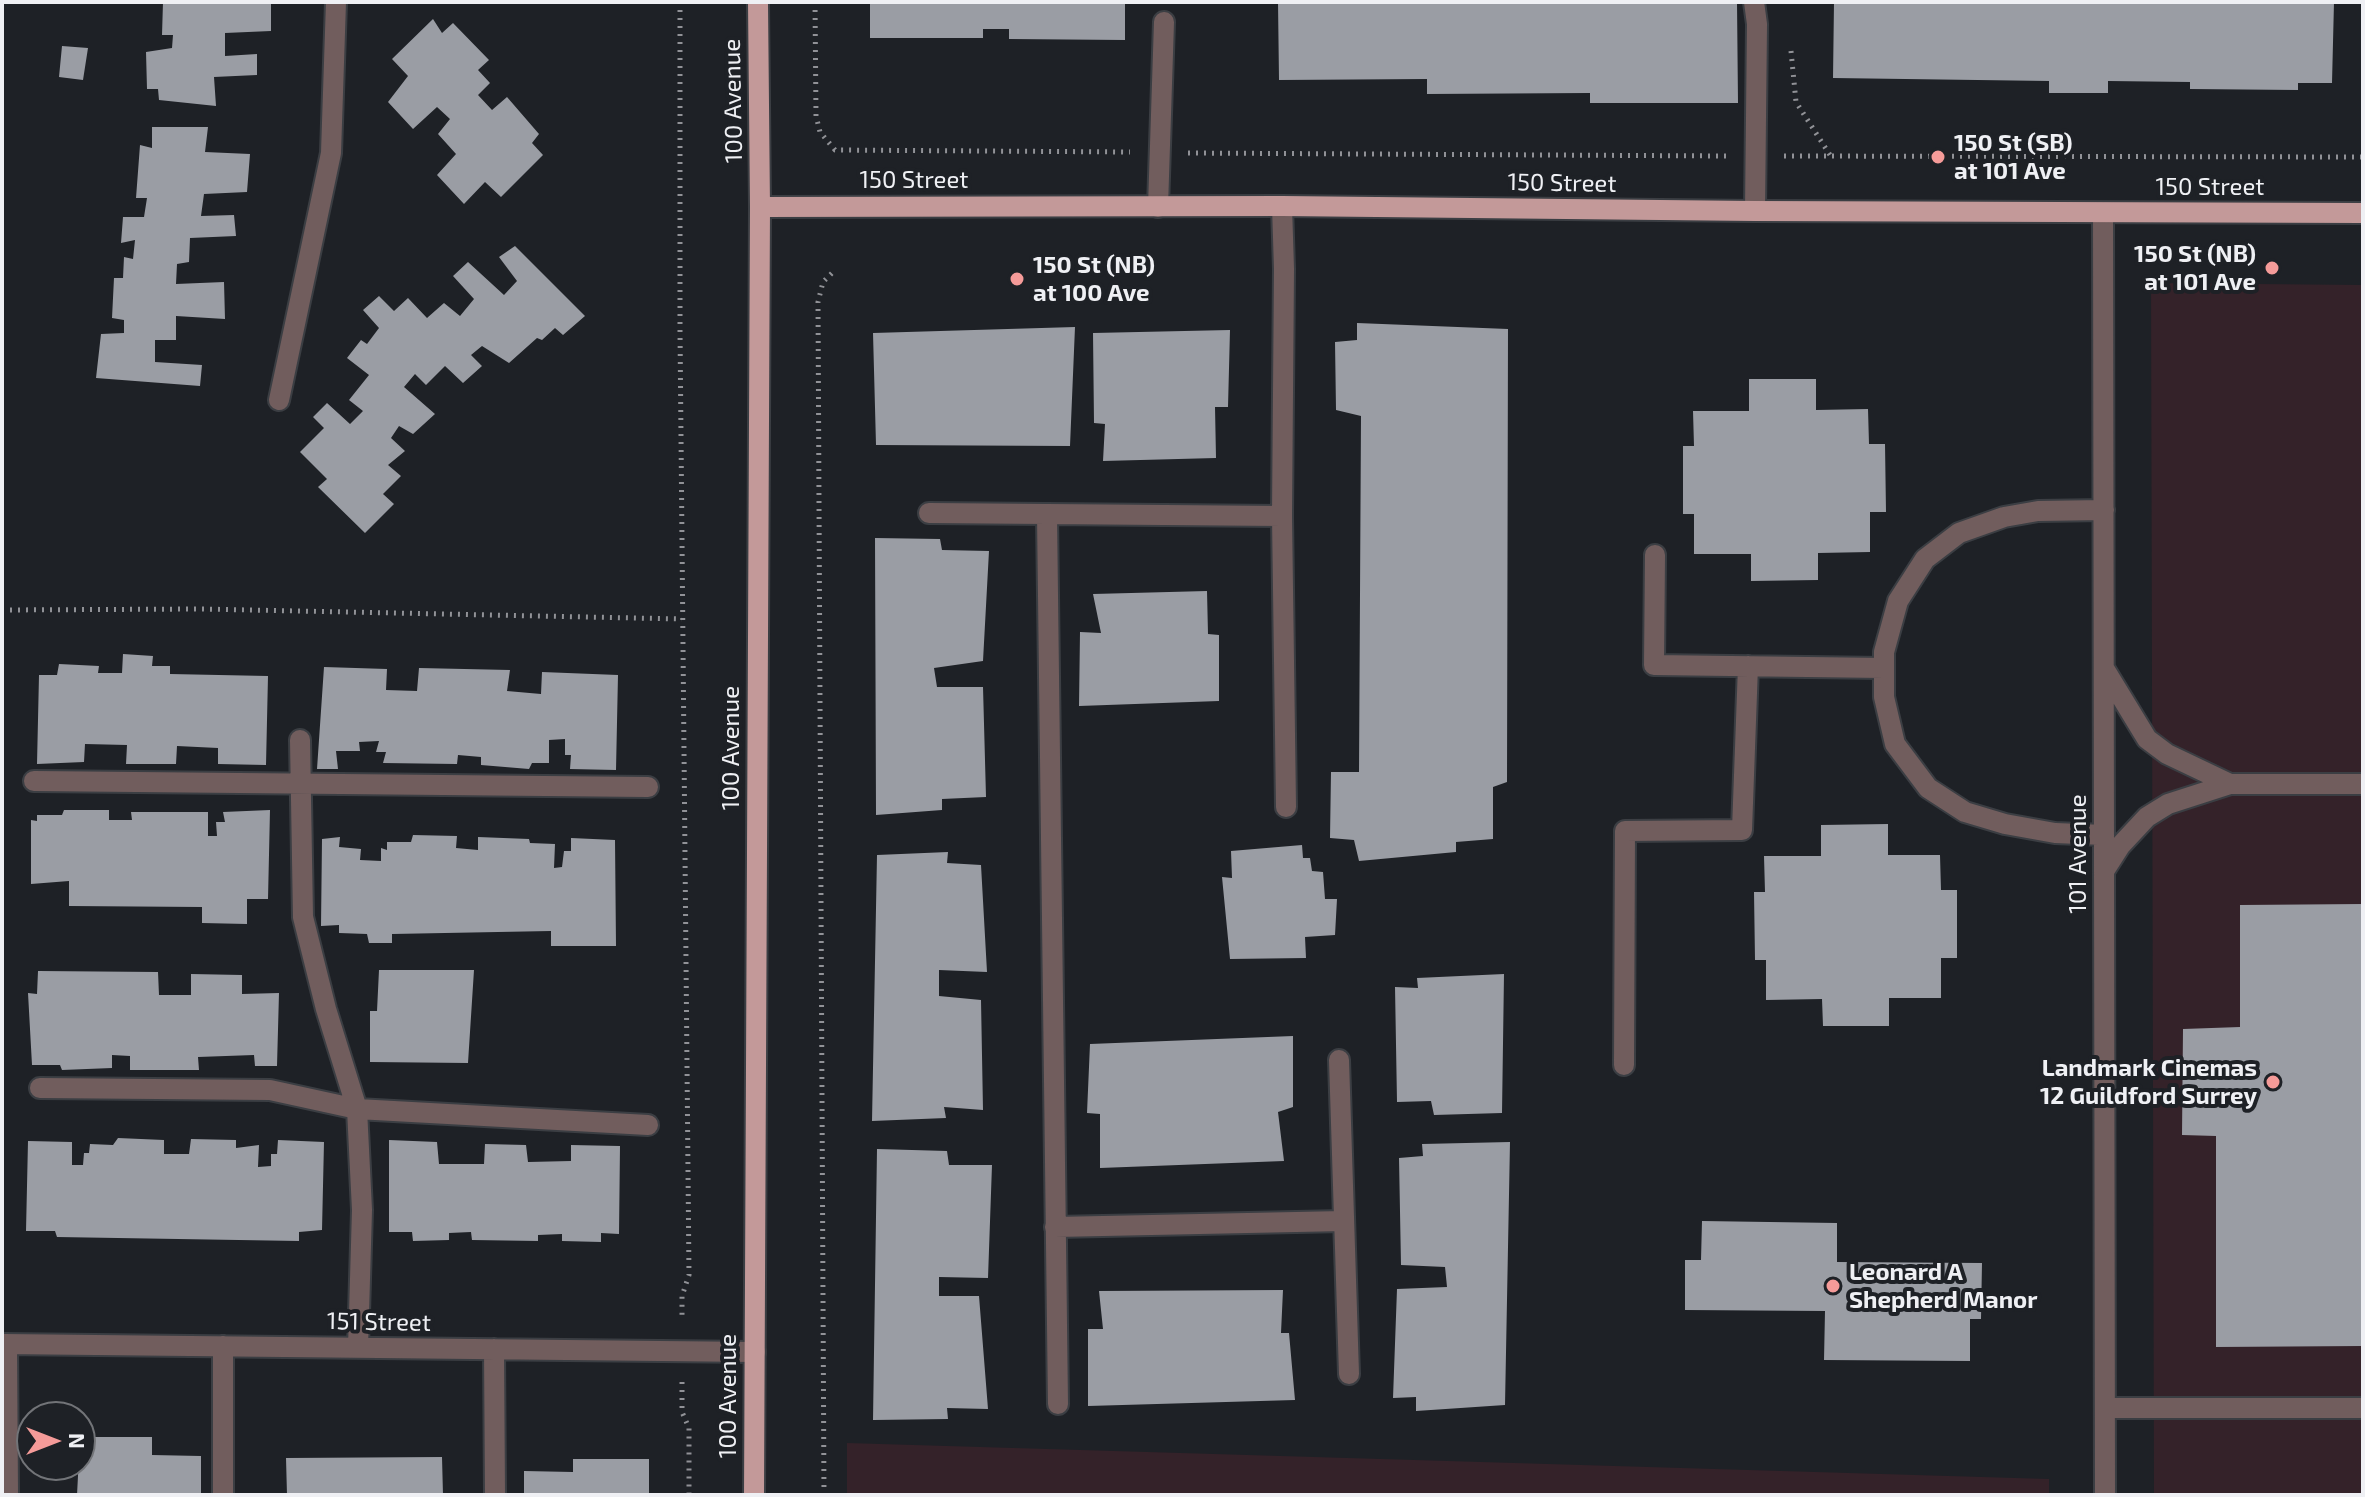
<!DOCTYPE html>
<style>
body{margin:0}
#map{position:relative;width:2365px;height:1497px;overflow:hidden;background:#1e2126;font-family:"Exo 2",sans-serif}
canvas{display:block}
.frame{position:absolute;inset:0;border:4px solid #eff0f4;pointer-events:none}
.north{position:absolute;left:16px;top:1401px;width:80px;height:80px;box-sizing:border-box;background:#1e2126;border:2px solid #727478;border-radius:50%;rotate:90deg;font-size:22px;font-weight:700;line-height:32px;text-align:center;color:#eff0f4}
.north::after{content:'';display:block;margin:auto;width:28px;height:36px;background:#f59b99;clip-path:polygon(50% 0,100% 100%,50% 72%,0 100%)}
</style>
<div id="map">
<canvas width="2365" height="1497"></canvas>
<div class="frame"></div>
<div class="north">N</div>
</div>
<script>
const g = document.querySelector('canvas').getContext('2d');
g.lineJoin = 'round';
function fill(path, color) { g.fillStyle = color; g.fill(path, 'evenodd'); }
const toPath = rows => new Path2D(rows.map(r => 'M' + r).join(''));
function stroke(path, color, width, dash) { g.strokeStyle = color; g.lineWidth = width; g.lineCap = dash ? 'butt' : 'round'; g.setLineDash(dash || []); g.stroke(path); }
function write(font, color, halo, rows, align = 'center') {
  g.font = font + ' "Exo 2",sans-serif'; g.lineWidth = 8; g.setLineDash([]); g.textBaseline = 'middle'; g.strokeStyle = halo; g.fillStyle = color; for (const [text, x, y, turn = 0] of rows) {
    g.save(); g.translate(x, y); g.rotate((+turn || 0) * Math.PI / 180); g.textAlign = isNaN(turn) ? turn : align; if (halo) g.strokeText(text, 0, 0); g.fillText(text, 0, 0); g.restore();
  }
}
fill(toPath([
 [2151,283,2363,285,2363,1495,2154,1495],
 [847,1443,2049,1479,2049,1495,847,1495]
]), '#342229');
fill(toPath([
 [163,2,271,2,271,31,225,33,225,56,257,54,257,75,214,77,216,106,159,100,158,89,147,89,146,52,172,48,173,35,162,35],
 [870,2,1125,2,1125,40,1009,39,1009,29,983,29,983,38,870,38],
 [1278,2,1737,2,1738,103,1590,103,1590,93,1427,94,1427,79,1279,80],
 [1834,2,2334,2,2332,83,2298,83,2298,90,2190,89,2190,82,2108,81,2108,93,2049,93,2049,81,1833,78],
 [433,19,442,33,453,23,489,60,478,70,490,83,478,95,492,110,507,97,539,134,532,143,543,155,501,197,485,182,464,204,437,175,456,154,438,134,450,119,437,107,413,129,388,102,408,76,392,59],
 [62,46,88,48,83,80,59,77],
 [152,127,208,127,205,152,250,154,247,192,204,194,201,216,234,215,236,236,190,238,189,262,177,264,176,284,224,282,225,319,176,316,176,340,155,340,155,362,202,365,200,386,96,378,101,334,124,333,124,320,112,318,114,278,123,278,124,257,133,259,135,240,121,243,123,217,144,217,147,198,136,198,140,145,152,148],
 [515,246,585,316,563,335,555,328,542,340,537,338,509,363,482,346,471,355,482,366,463,383,445,366,426,385,415,374,404,387,435,414,413,434,399,426,391,438,405,451,388,465,401,476,383,494,394,504,365,533,318,487,327,479,300,452,324,428,313,417,327,403,350,424,363,411,349,400,369,375,347,358,361,340,367,344,379,328,363,310,379,296,394,311,408,298,427,318,444,303,460,316,474,299,453,276,468,262,504,295,517,281,499,257],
 [1357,323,1508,329,1507,782,1493,787,1493,839,1456,842,1456,852,1359,861,1354,840,1330,838,1331,772,1359,772,1361,416,1336,410,1335,342,1357,340],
 [1075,327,1070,446,876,445,873,333],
 [1230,330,1228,407,1215,407,1216,458,1103,461,1105,424,1094,423,1093,333],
 [1749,379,1816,379,1816,410,1868,409,1869,444,1885,444,1886,512,1870,512,1870,552,1818,553,1818,580,1751,581,1751,554,1694,554,1694,514,1683,514,1683,446,1694,446,1693,411,1749,411],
 [875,538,940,539,942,550,989,551,983,661,934,668,937,687,983,687,986,797,942,799,942,810,876,815],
 [1207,591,1208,634,1219,635,1219,701,1079,706,1080,632,1101,633,1093,594],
 [123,654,153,656,152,666,170,666,170,674,268,676,266,765,218,764,218,748,177,746,176,764,126,764,127,745,85,744,84,762,37,764,39,675,57,675,59,664,99,666,98,673,122,673],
 [324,667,387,669,386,690,417,691,419,668,510,670,507,691,541,694,542,672,618,675,616,770,570,769,571,755,565,755,565,739,549,740,549,763,532,763,529,769,481,765,481,757,458,755,457,764,383,763,386,752,376,752,379,741,359,742,360,751,336,751,338,769,317,769],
 [64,810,109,810,109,820,132,820,131,812,208,812,208,836,217,836,216,822,225,822,223,812,270,810,268,899,247,899,247,924,202,923,202,907,69,906,69,881,31,884,31,820,37,821,37,815,62,815],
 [1888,824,1888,855,1940,855,1941,890,1957,890,1957,958,1941,958,1941,998,1889,998,1889,1026,1823,1026,1822,999,1766,1000,1766,960,1755,960,1754,892,1765,892,1764,856,1821,856,1821,825],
 [413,835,457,836,456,848,478,850,478,837,529,839,530,843,555,844,554,868,562,867,564,851,571,851,571,838,615,840,616,946,551,946,551,931,392,934,392,943,369,943,367,934,339,933,339,925,321,926,322,839,340,837,339,847,361,849,360,860,381,861,381,848,387,850,387,842,411,842],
 [1302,845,1303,858,1310,858,1312,871,1323,872,1325,899,1337,899,1335,935,1305,937,1306,958,1230,959,1222,877,1232,878,1231,851],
 [948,852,947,863,981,865,987,972,939,970,939,996,981,1000,983,1110,944,1107,946,1118,872,1121,877,855],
 [2363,904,2363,1346,2216,1347,2216,1136,2182,1135,2183,1029,2240,1027,2240,905],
 [379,970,474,970,468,1063,370,1062,370,1011,377,1011],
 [38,971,158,972,159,995,191,995,191,974,242,975,242,994,279,993,277,1066,255,1066,254,1055,198,1057,199,1070,130,1070,130,1056,112,1055,112,1068,62,1070,60,1065,32,1065,28,993,37,994],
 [1504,974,1502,1113,1434,1115,1431,1101,1397,1102,1395,987,1418,988,1417,978],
 [1293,1036,1293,1107,1278,1112,1284,1161,1100,1168,1100,1114,1087,1113,1090,1044],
 [118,1138,164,1140,164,1154,189,1154,191,1139,236,1140,236,1148,259,1145,258,1167,271,1166,271,1154,277,1154,278,1140,324,1142,322,1230,299,1232,299,1241,57,1237,55,1231,26,1231,28,1141,72,1142,72,1165,83,1165,84,1153,89,1153,90,1144,113,1145],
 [389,1140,437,1142,439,1164,484,1164,485,1144,526,1145,528,1162,571,1161,571,1145,620,1146,619,1234,601,1233,601,1242,562,1241,562,1234,538,1235,538,1241,472,1240,471,1232,449,1233,449,1240,413,1241,412,1232,389,1232],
 [1510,1142,1505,1405,1416,1411,1416,1397,1393,1398,1397,1289,1447,1287,1445,1267,1401,1265,1399,1158,1423,1156,1422,1144],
 [877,1149,947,1151,949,1165,992,1165,988,1278,939,1277,939,1296,979,1296,988,1409,947,1408,948,1419,873,1420],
 [1702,1221,1837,1223,1837,1262,1982,1263,1981,1319,1970,1319,1970,1361,1824,1360,1825,1311,1685,1310,1685,1260,1701,1260],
 [1283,1290,1281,1333,1289,1333,1295,1400,1088,1406,1088,1329,1103,1329,1099,1291],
 [80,1437,152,1437,152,1455,201,1456,201,1495,77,1495],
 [442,1457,443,1495,287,1495,286,1458],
 [573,1459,649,1459,649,1495,524,1495,524,1471,573,1472]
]), '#9a9da4');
const minor = toPath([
 [1754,2,1757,24,1755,211],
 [1282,206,1284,269,1282,516,1286,807],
 [1158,207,1164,22],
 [2103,213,2105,1495],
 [279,400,331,153,336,2],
 [2104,510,2038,511,2004,517,1959,533,1925,559,1898,601,1884,652,1884,697,1895,744,1928,788,1965,812,2005,824,2055,833,2104,835],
 [929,513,1282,516],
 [1047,514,1058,1404],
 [1655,555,1654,665,1884,668],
 [2105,670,2147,739,2167,754,2230,784],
 [300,740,303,917,326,1009,357,1109,362,1210,358,1348],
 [34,781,648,787],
 [2104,871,2120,846,2147,817,2168,804,2230,784,2363,784],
 [1339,1060,1349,1374],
 [1624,1065,1625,831,1742,830,1748,666],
 [40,1088,270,1090,357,1109,648,1125],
 [1055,1227,1344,1221],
 [2,1344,755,1352],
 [7,1344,8,1495],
 [223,1346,223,1495],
 [494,1349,495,1495],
 [2105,1408,2363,1408]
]);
const major = toPath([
 [760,207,1282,206,1755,211,2363,213],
 [754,1495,760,207,758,2]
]);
stroke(minor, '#3b3e43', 24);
stroke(major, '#3b3e43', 24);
stroke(toPath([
 [680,2,680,331,689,1275,682,1296,682,1320],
 [815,2,816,116,820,132,835,150,1130,152],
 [1791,51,1796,102,1830,155],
 [1188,153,1726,156],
 [1784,156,2363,157],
 [2,610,202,609,682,619],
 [682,1382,682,1412,689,1428,689,1495],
 [824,1495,818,302,823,282,834,271]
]), '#919297', 5, [2, 6]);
stroke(minor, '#715d5d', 20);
stroke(major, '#c39999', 20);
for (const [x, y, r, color] of [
 [1938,157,8,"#f59b99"],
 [2272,268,8,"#f59b99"],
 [1017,279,8,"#f59b99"],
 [2273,1082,8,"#f59b99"],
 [1833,1286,8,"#f59b99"]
]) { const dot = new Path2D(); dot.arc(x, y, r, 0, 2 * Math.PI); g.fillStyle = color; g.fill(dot); stroke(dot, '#1e2126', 3); }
write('24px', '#eff0f4', '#1e2126', [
 ["100 Avenue",733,101,-91],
 ["150 Street",914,180],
 ["150 Street",1562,183,1],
 ["150 Street",2210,187],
 ["100 Avenue",731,748,-90],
 ["101 Avenue",2078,854,-90],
 ["151 Street",379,1322,1],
 ["100 Avenue",728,1396,-90]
]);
write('bold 24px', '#eff0f4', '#1e2126', [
 ["150 St (SB)",1954,143],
 ["at 101 Ave",1954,171],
 ["150 St (NB)",2256,254,"right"],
 ["at 101 Ave",2256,282,"right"],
 ["150 St (NB)",1033,265],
 ["at 100 Ave",1033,293],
 ["Landmark Cinemas",2257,1068,"right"],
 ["12 Guildford Surrey",2257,1096,"right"],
 ["Leonard A",1849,1272],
 ["Shepherd Manor",1849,1300]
], 'left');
</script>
